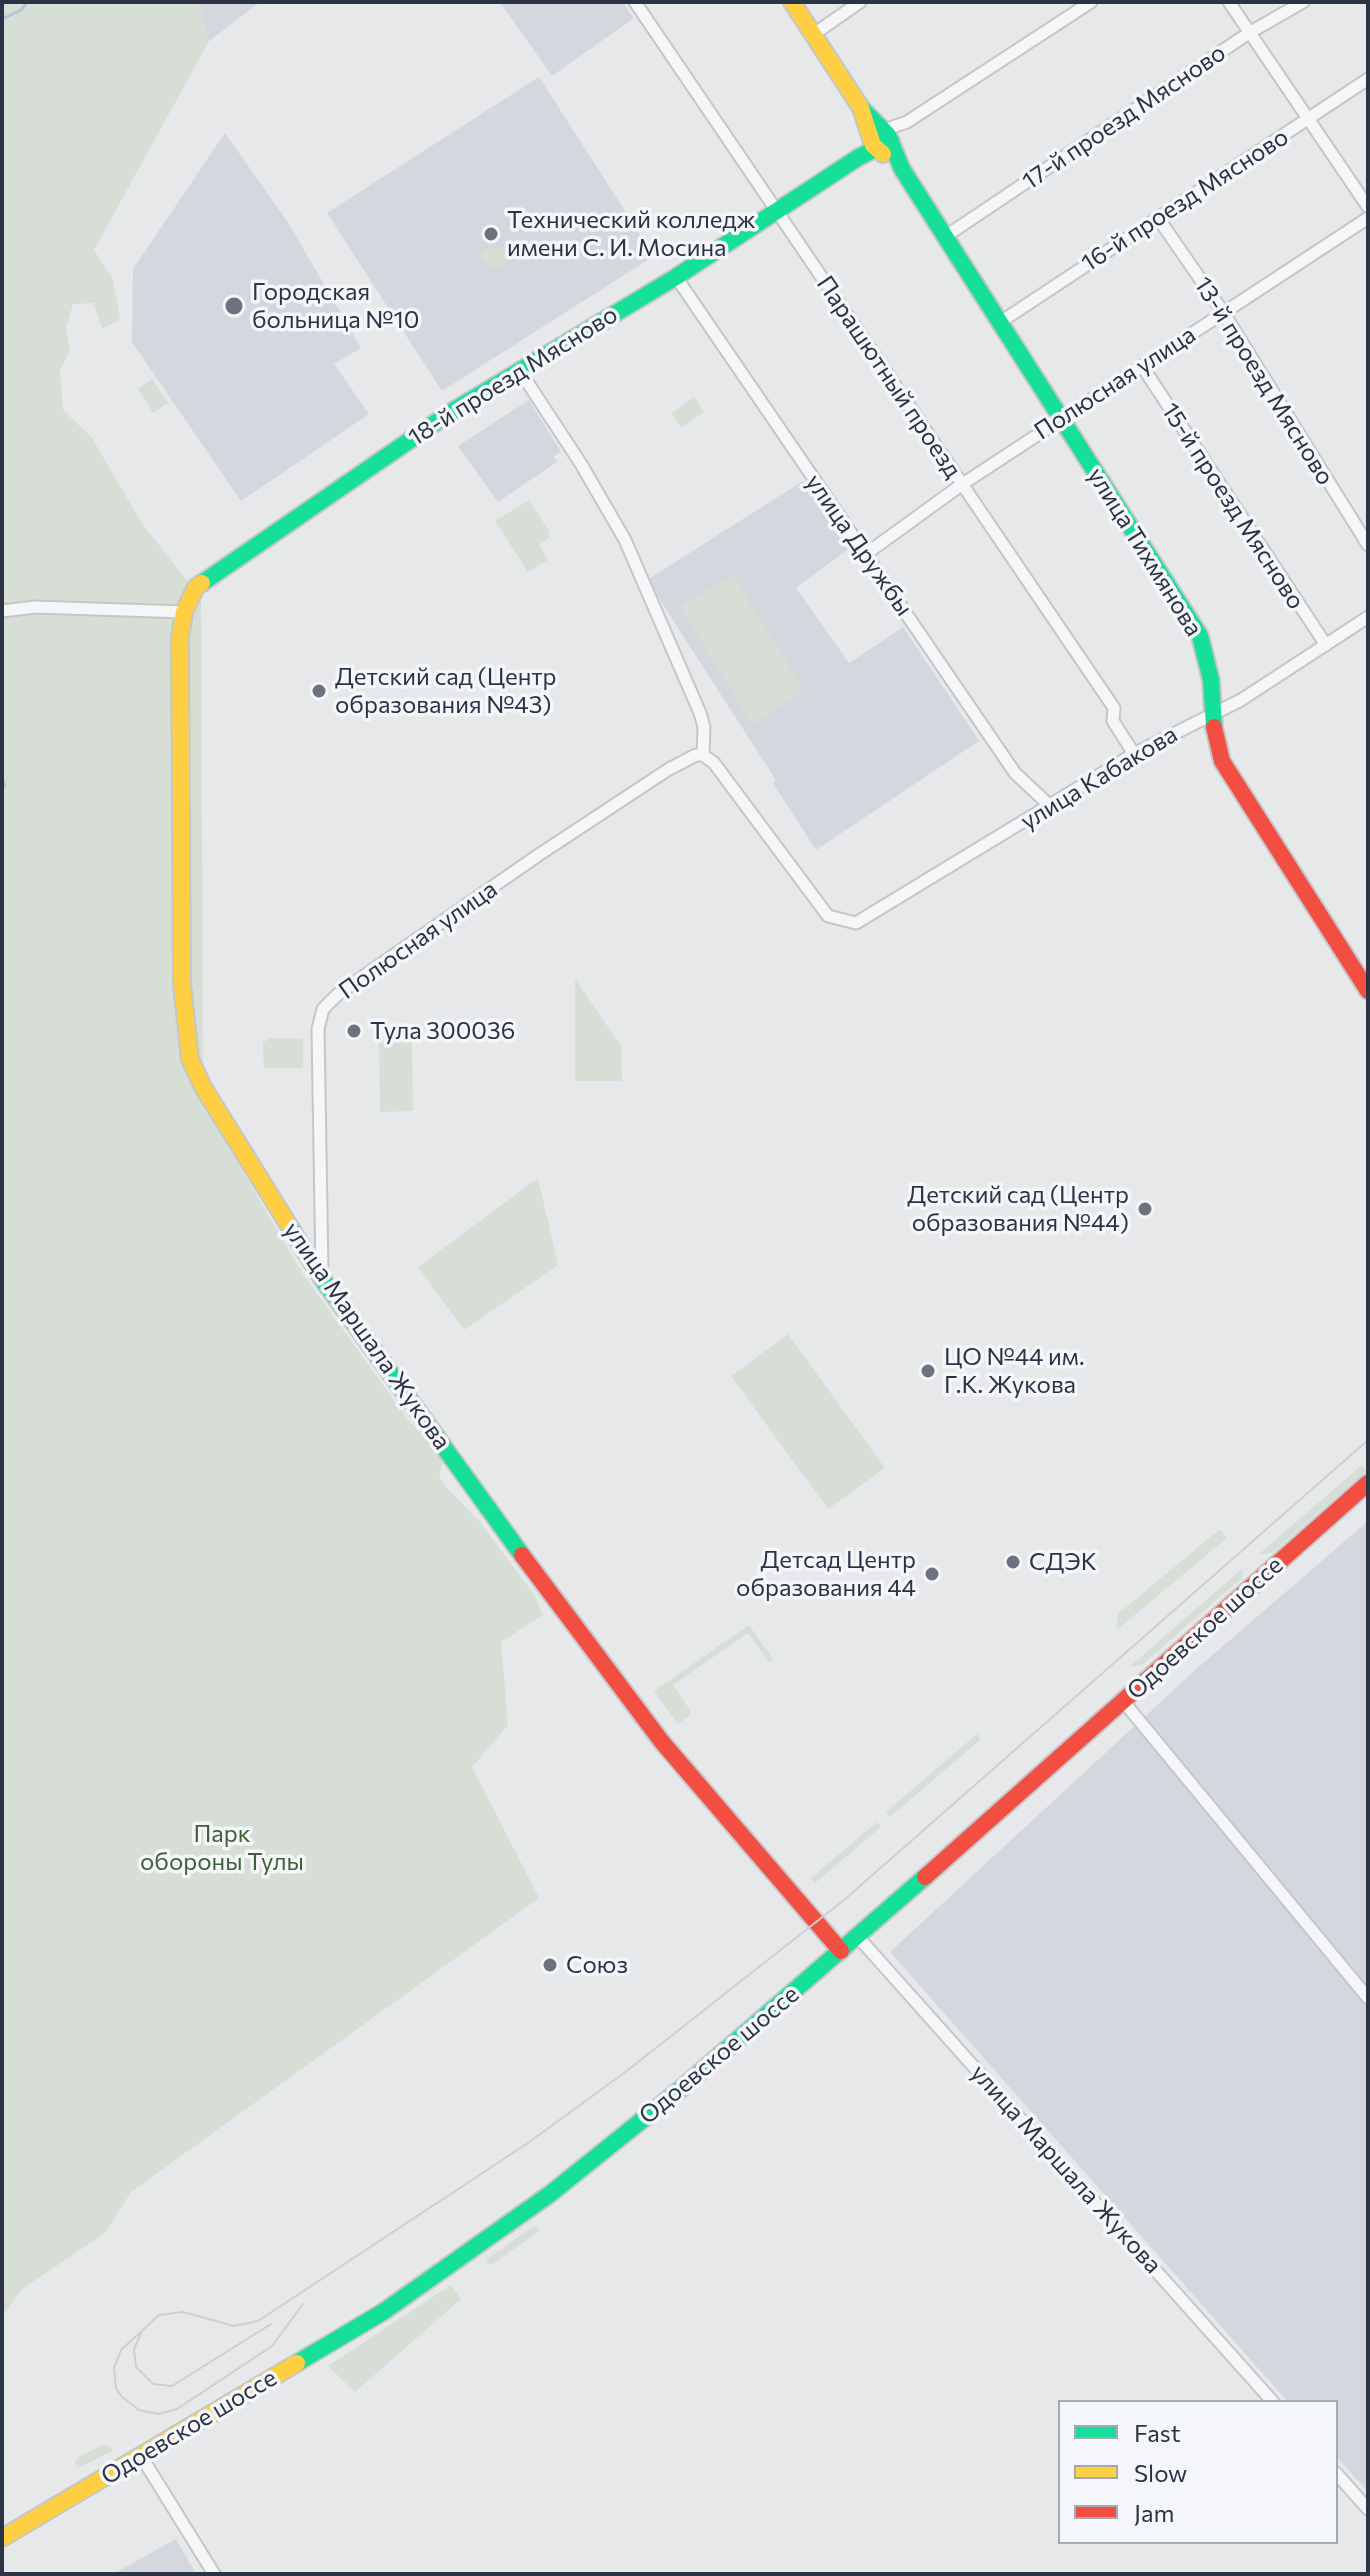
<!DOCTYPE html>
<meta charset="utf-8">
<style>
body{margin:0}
#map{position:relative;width:1370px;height:2576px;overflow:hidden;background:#e6e8ea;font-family:Commissioner,sans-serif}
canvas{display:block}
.frame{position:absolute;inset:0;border:4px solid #2b3445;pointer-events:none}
.legend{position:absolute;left:1058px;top:2400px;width:280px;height:144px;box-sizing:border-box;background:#f4f6f9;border:2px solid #a4a8b1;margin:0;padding:10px 14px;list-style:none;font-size:24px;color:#2b3445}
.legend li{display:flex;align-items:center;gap:16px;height:40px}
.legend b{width:40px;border:2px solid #a4a8b1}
</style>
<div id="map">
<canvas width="1370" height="2576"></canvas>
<div class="frame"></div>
<ul class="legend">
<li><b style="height:10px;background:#16e098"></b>Fast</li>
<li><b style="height:10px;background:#ffcf43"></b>Slow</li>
<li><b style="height:10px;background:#f24e42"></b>Jam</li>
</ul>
</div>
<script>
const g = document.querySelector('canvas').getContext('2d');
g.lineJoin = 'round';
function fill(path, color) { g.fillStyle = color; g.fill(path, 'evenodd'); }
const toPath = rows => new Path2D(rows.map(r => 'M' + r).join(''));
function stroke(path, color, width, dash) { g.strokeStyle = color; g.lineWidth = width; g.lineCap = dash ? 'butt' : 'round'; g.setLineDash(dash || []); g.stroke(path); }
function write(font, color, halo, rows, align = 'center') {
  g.font = font + ' Commissioner,sans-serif'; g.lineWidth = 7; g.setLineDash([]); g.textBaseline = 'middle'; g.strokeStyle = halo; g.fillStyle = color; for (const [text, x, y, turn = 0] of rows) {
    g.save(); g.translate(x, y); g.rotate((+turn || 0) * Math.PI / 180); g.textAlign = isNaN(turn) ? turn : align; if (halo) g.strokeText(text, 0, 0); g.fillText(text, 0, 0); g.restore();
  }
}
fill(toPath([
 [198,2,260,2,209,41],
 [500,2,622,2,634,18,552,76],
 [539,77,654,256,442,391,327,213],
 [225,133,289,224,361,348,334,364,369,414,241,501,132,342,133,269],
 [529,400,561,452,554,456,557,462,498,502,458,446],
 [803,481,851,547,796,588,849,663,903,627,979,741,816,850,773,783,776,780,647,580],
 [1368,1521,1368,2492,1336,2456,1336,2402,1288,2402,890,1952,1193,1672],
 [176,2539,196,2574,113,2574]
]), '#d4d7dd');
fill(toPath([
 [2,2,198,2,209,41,94,250,113,279,120,319,102,329,94,303,73,304,66,328,70,351,60,370,63,410,92,438,141,522,201,599,203,1077,237,1133,229,1148,303,1274,409,1421,430,1443,443,1463,439,1476,445,1486,479,1521,535,1596,543,1615,501,1642,508,1725,472,1767,539,1898,131,2192,105,2233,22,2289,2,2317],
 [523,243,526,248,495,269,481,259,482,250],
 [152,379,168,403,153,413,138,389],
 [694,397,704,412,681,428,671,413],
 [529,500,549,531,549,538,539,545,548,560,528,572,495,521],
 [733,575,804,690,752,725,680,606],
 [575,979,621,1046,622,1081,575,1081],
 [269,1038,303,1039,303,1068,264,1068,263,1043],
 [412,1042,413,1111,380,1112,379,1043],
 [538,1178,558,1265,464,1330,418,1267],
 [788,1334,885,1468,828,1509,731,1376],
 [1362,1465,1366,1471,1272,1553,1259,1554],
 [1220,1529,1227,1538,1119,1628,1116,1626,1119,1613],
 [1243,1568,1242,1578,1142,1665,1129,1667],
 [749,1625,773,1659,769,1662,748,1633,673,1685,690,1710,689,1716,678,1724,654,1691],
 [977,1734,981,1739,890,1817,886,1812],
 [877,1822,881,1827,815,1883,811,1878],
 [535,2225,540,2231,491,2265,487,2263,487,2259],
 [451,2285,461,2299,355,2392,328,2366],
 [105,2444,114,2450,78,2468,75,2462,79,2457]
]), '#d6ded6');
stroke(toPath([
 [2,19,21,10,27,2],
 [2,778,5,786]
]), '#b4c4d5', 3);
const street = toPath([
 [635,2,1114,708,1113,721,1134,754],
 [1229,2,1368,207],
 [814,34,860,2],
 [884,130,907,122,1091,2],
 [1158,218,1223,312,1368,545],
 [946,236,1249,33,1303,2],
 [676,277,1015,773,1050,806],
 [1002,321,1368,79],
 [1142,366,1326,645],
 [520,371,581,464,625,540,700,713,704,727,703,755],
 [866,554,961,485,1368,218],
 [2,611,35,607,184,612],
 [703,755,714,763,828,916,856,923,1134,754,1241,700,1368,617],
 [322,1272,318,1029,323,1009,338,994,540,854,669,769,696,755,703,755],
 [1123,1701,1368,1998],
 [858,1937,1273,2402],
 [141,2456,214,2574],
 [1336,2473,1368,2509]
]);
const fast = toPath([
 [861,108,888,135,902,169,1200,636,1211,680,1214,727],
 [202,583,451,412,676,277,859,157,891,141],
 [288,1224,323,1280,522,1555],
 [297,2363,383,2312,550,2194,682,2088,925,1877]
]);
const slow = toPath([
 [792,2,861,108,873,145,883,154],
 [202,583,196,587,184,612,180,638,182,984,190,1059,203,1087,288,1224],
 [2,2538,297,2363]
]);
const jam = toPath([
 [1214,727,1222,761,1368,991],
 [522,1555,662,1742,841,1951],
 [925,1877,1368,1483]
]);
stroke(street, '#c4c6c8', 15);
stroke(fast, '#c4c6c8', 20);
stroke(slow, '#c4c6c8', 20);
stroke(jam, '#c4c6c8', 20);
stroke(street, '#f5f6f7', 11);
stroke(fast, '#16e098', 16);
stroke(slow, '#ffcf43', 16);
stroke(jam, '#f24e42', 16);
stroke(toPath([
 [303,2304,272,2346,177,2409,158,2414,139,2410,121,2396,116,2388,114,2368,121,2350,159,2315,183,2312,234,2326,258,2321,528,2143,628,2070,844,1900,1368,1440],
 [141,2333,134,2349,136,2367,153,2384,172,2386,271,2324]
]), '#cecfd2', 2);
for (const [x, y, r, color] of [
 [491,234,8,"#6c737f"],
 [234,306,10,"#6c737f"],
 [319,691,8,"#6c737f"],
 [354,1031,8,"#6c737f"],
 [1145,1209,8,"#6c737f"],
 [928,1371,8,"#6c737f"],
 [1013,1562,8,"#6c737f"],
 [932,1574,8,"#6c737f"],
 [550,1965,8,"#6c737f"]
]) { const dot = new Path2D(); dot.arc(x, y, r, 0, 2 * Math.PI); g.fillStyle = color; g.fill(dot); stroke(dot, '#f4f6f9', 3); }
write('24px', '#2b3445', '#f4f6f9', [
 ["17-й проезд Мясново",1124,117,-34],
 ["16-й проезд Мясново",1185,200,-33],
 ["18-й проезд Мясново",513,376,-32],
 ["Парашютный проезд",889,377,56],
 ["13-й проезд Мясново",1264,381,58],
 ["Полюсная улица",1115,383,-33],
 ["15-й проезд Мясново",1233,506,57],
 ["улица Дружбы",859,545,55],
 ["улица Тихмянова",1145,552,58],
 ["улица Кабакова",1099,778,-31],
 ["Полюсная улица",418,940,-35],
 ["улица Маршала Жукова",367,1336,55],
 ["Одоевское шоссе",1205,1628,-42],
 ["Одоевское шоссе",719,2055,-40],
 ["улица Маршала Жукова",1066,2169,48],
 ["Одоевское шоссе",189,2427,-31]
]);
write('24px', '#2b3445', '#f4f6f9', [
 ["Технический колледж",507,220],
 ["имени С. И. Мосина",507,248],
 ["Городская",252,292],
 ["больница №10",252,320],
 ["Детский сад (Центр",335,677],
 ["образования №43)",335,705],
 ["Тула 300036",370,1031],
 ["Детский сад (Центр",1129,1195,"right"],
 ["образования №44)",1129,1223,"right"],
 ["ЦО №44 им.",944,1357],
 ["Г.К. Жукова",944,1385],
 ["Детсад Центр",916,1560,"right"],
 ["образования 44",916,1588,"right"],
 ["СДЭК",1029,1562],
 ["Союз",566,1965]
], 'left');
write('24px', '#3f6138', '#f4f6f9', [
 ["Парк",222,1834],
 ["обороны Тулы",222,1862]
]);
</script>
